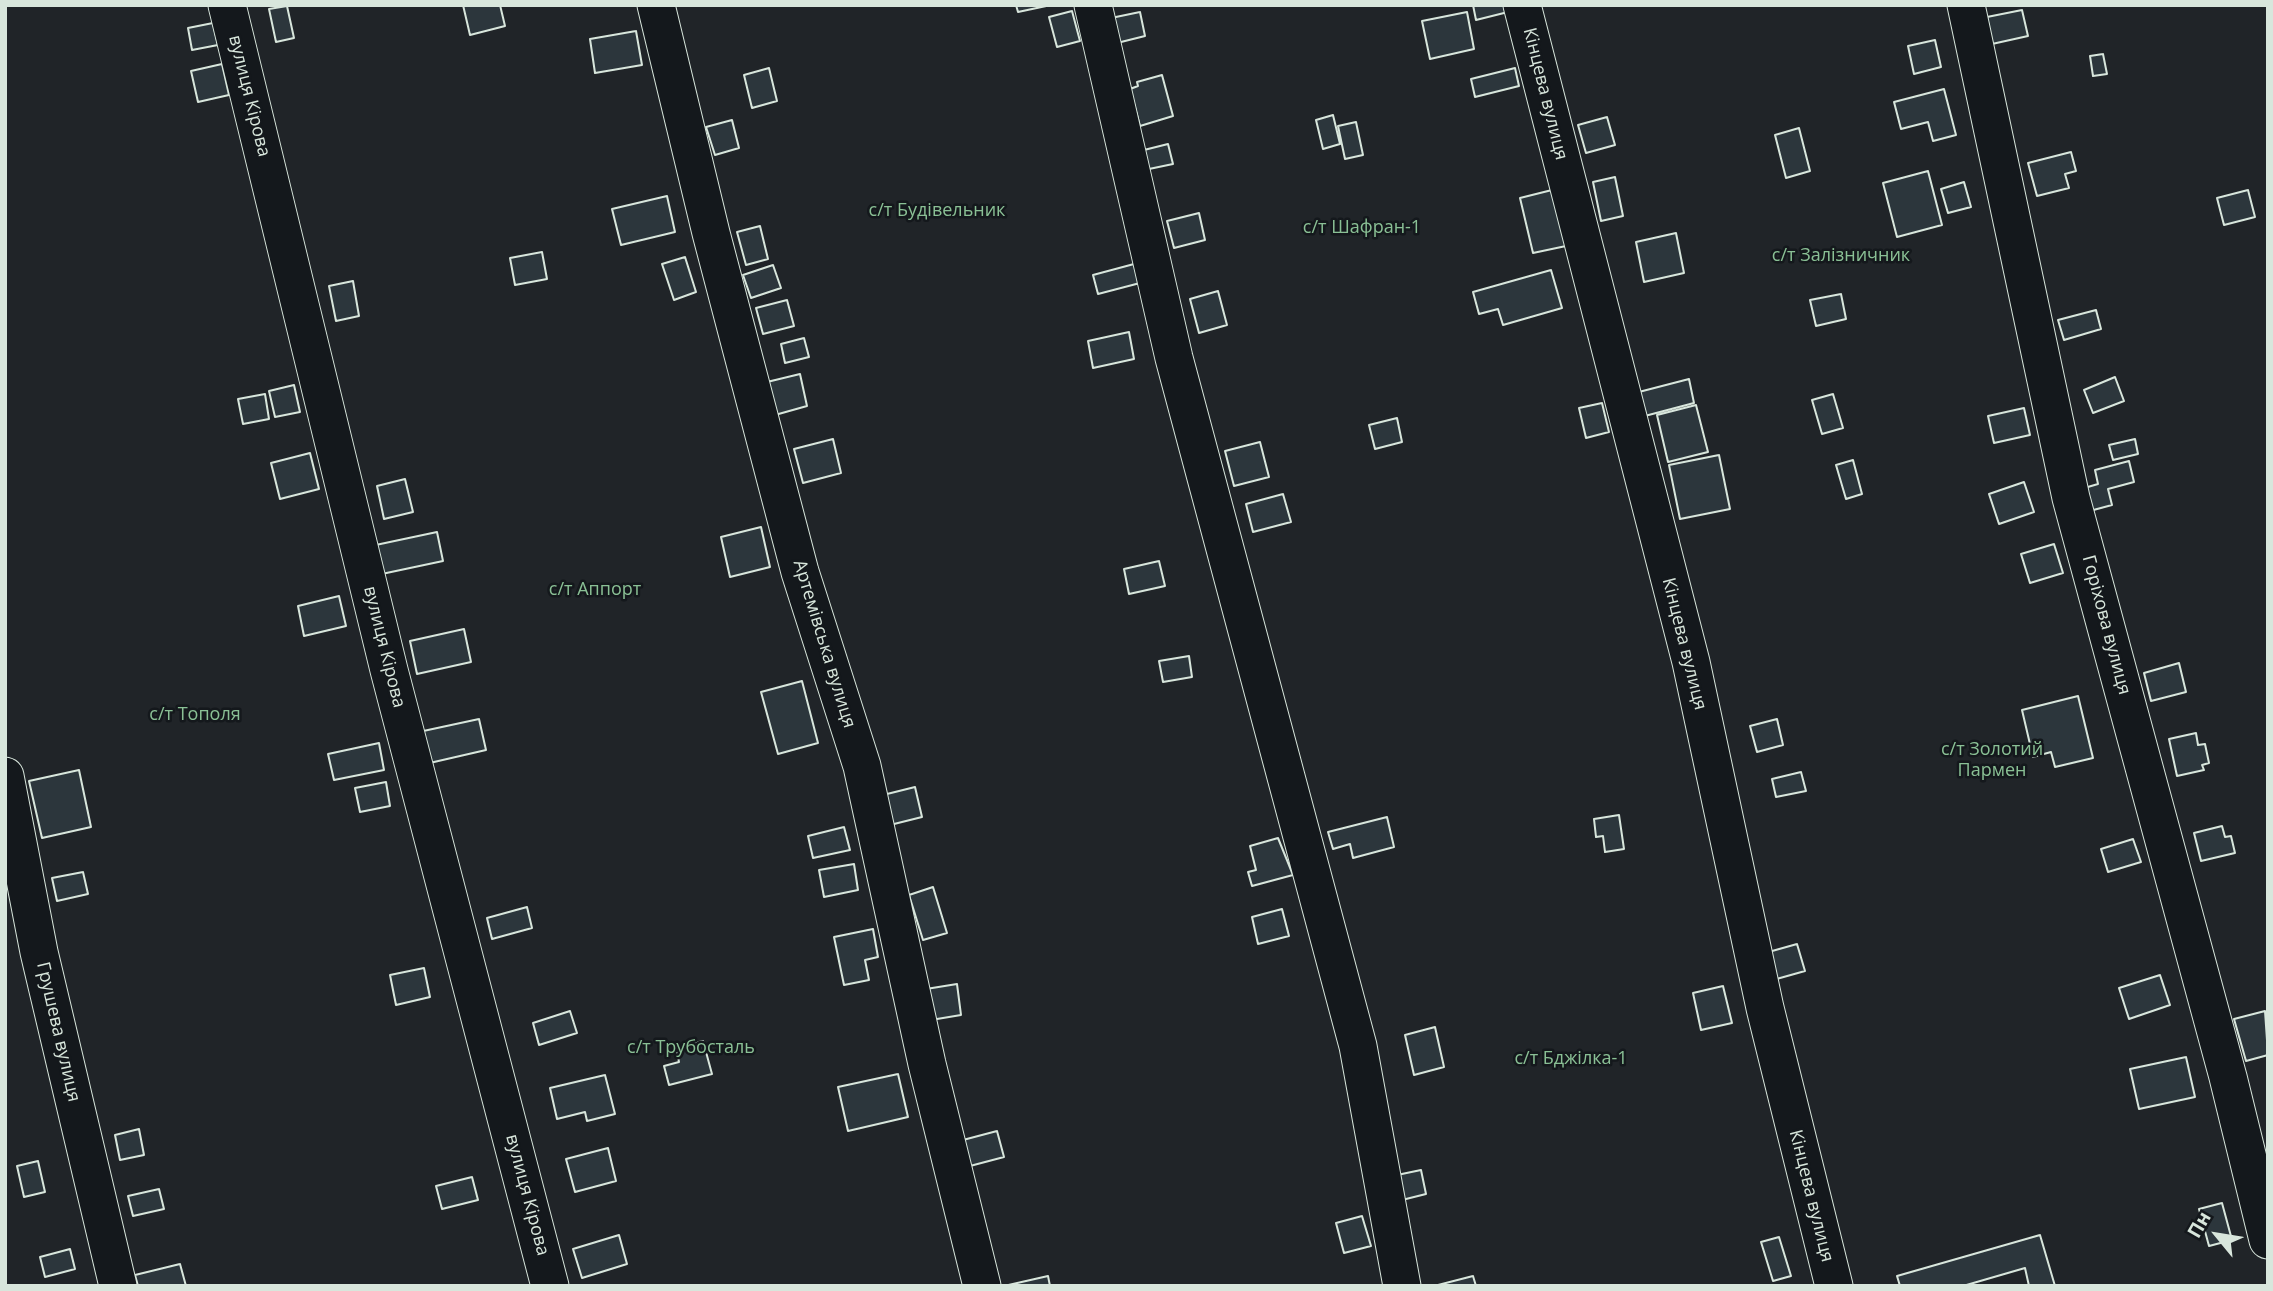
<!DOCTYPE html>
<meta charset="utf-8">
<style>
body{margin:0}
#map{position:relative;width:2273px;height:1291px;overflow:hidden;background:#14181c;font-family:"Open Sans",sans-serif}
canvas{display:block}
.frame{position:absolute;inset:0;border:7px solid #d8e6dc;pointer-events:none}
.north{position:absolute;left:2182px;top:1200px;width:70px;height:70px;-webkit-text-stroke:5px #14181c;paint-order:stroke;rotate:300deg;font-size:19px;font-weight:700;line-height:28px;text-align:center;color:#d8e6dc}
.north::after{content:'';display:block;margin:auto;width:24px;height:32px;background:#d8e6dc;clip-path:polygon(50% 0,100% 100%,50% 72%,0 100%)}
</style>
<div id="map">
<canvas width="2273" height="1291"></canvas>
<div class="frame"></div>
<div class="north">Пн</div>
</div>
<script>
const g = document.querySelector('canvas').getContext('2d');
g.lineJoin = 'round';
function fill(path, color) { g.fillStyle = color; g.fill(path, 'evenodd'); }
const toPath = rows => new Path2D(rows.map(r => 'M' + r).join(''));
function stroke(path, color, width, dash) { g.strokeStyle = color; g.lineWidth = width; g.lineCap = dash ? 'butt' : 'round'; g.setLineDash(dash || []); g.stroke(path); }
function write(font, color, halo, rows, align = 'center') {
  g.font = font + ' "Open Sans",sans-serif'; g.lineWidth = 5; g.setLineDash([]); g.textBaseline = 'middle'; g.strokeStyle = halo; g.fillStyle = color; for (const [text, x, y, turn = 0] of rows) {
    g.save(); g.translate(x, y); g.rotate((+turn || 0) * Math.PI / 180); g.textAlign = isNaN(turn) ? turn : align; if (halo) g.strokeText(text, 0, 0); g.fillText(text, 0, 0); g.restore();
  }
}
const green = toPath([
 [5,5,2268,5,2268,1286,5,1286,5,5]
]);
fill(green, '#202428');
stroke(green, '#939e99', 2);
const building = toPath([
 [463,5,500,5,505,26,470,35,463,5],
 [1016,5,1051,5,1018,12,1016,5],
 [1473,5,1515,5,1516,10,1476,20,1473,5],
 [287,6,294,38,276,42,269,9,287,6],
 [2022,10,2028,36,1992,44,1987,17,2022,10],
 [1072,11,1080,41,1057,47,1049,17,1072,11],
 [1140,12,1145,36,1117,43,1111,18,1140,12],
 [1467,12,1474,49,1430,59,1422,21,1467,12],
 [213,23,218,45,192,50,188,28,213,23],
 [636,31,642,65,595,73,590,39,636,31],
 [1935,40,1941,67,1914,74,1908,46,1935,40],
 [2103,54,2107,74,2093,76,2090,56,2103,54],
 [222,64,229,95,198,102,191,71,222,64],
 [769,68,777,101,752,108,744,75,769,68],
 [1515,68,1519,86,1475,97,1471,79,1515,68],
 [1162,75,1173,116,1140,126,1130,89,1138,86,1137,82,1162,75],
 [1944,89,1956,135,1933,141,1928,122,1901,129,1894,102,1944,89],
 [1333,115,1340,144,1323,149,1316,120,1333,115],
 [1607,117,1615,145,1586,153,1578,125,1607,117],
 [732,120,739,148,715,155,706,127,732,120],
 [1356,122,1363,155,1345,159,1338,126,1356,122],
 [1799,128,1810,171,1786,178,1775,135,1799,128],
 [1168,144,1173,164,1149,169,1144,150,1168,144],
 [2071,152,2076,171,2065,174,2069,188,2037,196,2028,163,2071,152],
 [1928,171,1942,225,1897,237,1883,183,1928,171],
 [1615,177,1623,216,1601,221,1593,182,1615,177],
 [1964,182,1971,207,1948,213,1941,189,1964,182],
 [1552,190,1566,246,1533,253,1520,198,1552,190],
 [2248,190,2255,217,2224,225,2217,198,2248,190],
 [667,196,675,232,621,245,612,209,667,196],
 [1199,213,1205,240,1174,248,1167,221,1199,213],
 [760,226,768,259,746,265,737,232,760,226],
 [1676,233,1684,273,1644,282,1636,242,1676,233],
 [542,252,547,279,515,285,510,258,542,252],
 [685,257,696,292,674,300,662,264,685,257],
 [1134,264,1140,283,1098,294,1093,275,1134,264],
 [773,265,781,288,751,298,743,275,773,265],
 [1551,270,1562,308,1503,325,1498,309,1479,314,1473,292,1551,270],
 [353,281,359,316,336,321,329,286,353,281],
 [1218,291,1227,325,1199,333,1190,299,1218,291],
 [1841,294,1846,319,1816,326,1810,300,1841,294],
 [787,300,794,326,763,334,756,308,787,300],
 [2096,310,2101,329,2064,340,2058,320,2096,310],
 [1129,332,1134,359,1093,368,1088,341,1129,332],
 [804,338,809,357,785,363,781,344,804,338],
 [800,374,807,406,775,415,767,382,800,374],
 [2115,377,2124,401,2093,413,2084,390,2115,377],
 [1689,379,1694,403,1641,417,1635,393,1689,379],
 [294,385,300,412,275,417,269,391,294,385],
 [265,394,269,419,243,424,238,399,265,394],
 [1833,394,1843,428,1822,434,1812,400,1833,394],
 [1602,403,1609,432,1586,438,1579,408,1602,403],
 [1696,405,1708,452,1668,462,1657,415,1696,405],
 [2024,408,2030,435,1994,443,1988,416,2024,408],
 [1397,418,1402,442,1375,449,1369,425,1397,418],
 [833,439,841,473,803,483,794,449,833,439],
 [2135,439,2138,454,2113,460,2109,445,2135,439],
 [1260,442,1269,477,1234,486,1225,451,1260,442],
 [310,453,319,489,280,499,271,463,310,453],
 [1719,455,1730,509,1680,519,1669,465,1719,455],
 [1853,460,1862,494,1846,499,1836,465,1853,460],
 [2129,461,2134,482,2108,489,2112,505,2086,512,2081,489,2098,484,2095,470,2129,461],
 [405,479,413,512,384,519,377,486,405,479],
 [2024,482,2034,512,1999,524,1989,494,2024,482],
 [1283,494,1291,522,1253,532,1246,504,1283,494],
 [761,527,770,567,730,577,721,537,761,527],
 [437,532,443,561,377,575,371,546,437,532],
 [2054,544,2063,573,2030,583,2021,554,2054,544],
 [1159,561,1165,586,1129,594,1124,569,1159,561],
 [339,596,346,626,304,636,298,606,339,596],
 [464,629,471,662,417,674,410,641,464,629],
 [1189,656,1192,677,1163,682,1159,661,1189,656],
 [2179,663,2186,692,2151,701,2144,673,2179,663],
 [802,681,818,743,778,754,761,692,802,681],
 [2078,696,2093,758,2055,767,2051,752,2033,757,2022,710,2078,696],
 [479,719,486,750,421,765,414,733,479,719],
 [1777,719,1783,745,1757,752,1750,726,1777,719],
 [2196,733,2198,745,2205,744,2209,763,2202,765,2204,770,2177,776,2169,739,2196,733],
 [379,743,384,770,334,780,328,754,379,743],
 [79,770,91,827,42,838,29,781,79,770],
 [1801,772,1806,791,1776,797,1772,779,1801,772],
 [386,782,390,806,360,812,355,788,386,782],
 [915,787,922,817,886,826,879,796,915,787],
 [1619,815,1624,849,1605,852,1603,836,1596,837,1594,819,1619,815],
 [1387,817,1394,847,1353,858,1350,844,1333,849,1328,832,1387,817],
 [2222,826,2225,837,2231,836,2235,853,2201,861,2194,833,2222,826],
 [844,827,850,850,813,858,808,836,844,827],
 [1278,838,1293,875,1252,886,1248,872,1256,870,1250,846,1278,838],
 [2133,839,2141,862,2108,872,2101,849,2133,839],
 [854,864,858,890,824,897,819,870,854,864],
 [83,872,88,894,57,901,52,878,83,872],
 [933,887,947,933,923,940,909,895,933,887],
 [527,907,532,928,492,939,487,918,527,907],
 [1282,909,1289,936,1258,944,1252,917,1282,909],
 [873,929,878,957,865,960,869,980,844,985,834,937,873,929],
 [1797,944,1805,971,1773,980,1765,953,1797,944],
 [424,968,430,997,396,1005,390,975,424,968],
 [2160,975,2170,1005,2129,1019,2119,988,2160,975],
 [957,984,961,1015,931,1020,926,989,957,984],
 [1723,986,1732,1023,1701,1030,1693,993,1723,986],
 [570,1011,577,1033,539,1045,533,1023,570,1011],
 [2265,1011,2268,1055,2246,1061,2234,1019,2265,1011],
 [1435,1027,1444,1067,1414,1075,1405,1035,1435,1027],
 [703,1041,712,1074,669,1085,664,1066,679,1062,676,1048,703,1041],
 [2186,1057,2195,1097,2139,1109,2130,1069,2186,1057],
 [898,1074,908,1117,848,1131,838,1087,898,1074],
 [605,1075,615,1114,587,1121,585,1112,557,1119,550,1088,605,1075],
 [139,1129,144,1155,120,1160,115,1135,139,1129],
 [997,1131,1004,1157,970,1166,963,1140,997,1131],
 [608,1148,616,1181,575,1192,566,1159,608,1148],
 [38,1161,45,1192,24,1197,17,1166,38,1161],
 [1421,1170,1426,1194,1402,1200,1397,1175,1421,1170],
 [472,1177,478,1200,442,1209,436,1186,472,1177],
 [159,1189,164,1209,133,1216,128,1196,159,1189],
 [2222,1203,2232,1240,2209,1246,2199,1209,2222,1203],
 [1362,1216,1371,1246,1344,1253,1336,1223,1362,1216],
 [619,1235,627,1264,582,1278,573,1249,619,1235],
 [2040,1235,2055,1286,2029,1286,2025,1268,1963,1286,1900,1286,1897,1276,2040,1235],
 [1779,1237,1791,1276,1773,1281,1761,1242,1779,1237],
 [70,1249,75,1269,45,1277,40,1257,70,1249],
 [180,1264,186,1286,138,1286,135,1275,180,1264],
 [1048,1276,1050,1286,1004,1286,1048,1276],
 [1473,1276,1476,1286,1438,1285,1473,1276]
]);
fill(building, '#2c363c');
stroke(building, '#d8e6dc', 2);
const minor = toPath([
 [227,5,389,670,550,1286],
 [656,5,711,233,800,572,862,766,927,1064,982,1286],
 [1093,5,1174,358,1358,1046,1402,1286],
 [1522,5,1691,662,1765,1008,1834,1286],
 [1966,5,2071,498,2228,1077,2268,1240],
 [5,776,39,952,118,1286]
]);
stroke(minor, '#d8e6dc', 39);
stroke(minor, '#14181c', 37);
write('18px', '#d8e6dc', '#14181c', [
 ["Кінцева вулиця",1545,94,76],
 ["вулиця Кірова",249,96,76],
 ["Горіхова вулиця",2106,625,75],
 ["Артемівська вулиця",824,644,73],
 ["Кінцева вулиця",1684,644,76],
 ["вулиця Кірова",384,647,76],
 ["Грушева вулиця",58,1032,77],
 ["вулиця Кірова",527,1195,75],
 ["Кінцева вулиця",1811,1196,76]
]);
write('18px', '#8ac095', '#14181c', [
 ["с/т Будівельник",937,211],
 ["с/т Шафран-1",1362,228],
 ["с/т Залізничник",1841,256],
 ["с/т Аппорт",595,590],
 ["с/т Тополя",195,715],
 ["с/т Золотий",1992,750],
 ["Пармен",1992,771],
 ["с/т Трубосталь",691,1048],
 ["с/т Бджілка-1",1571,1059]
]);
</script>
